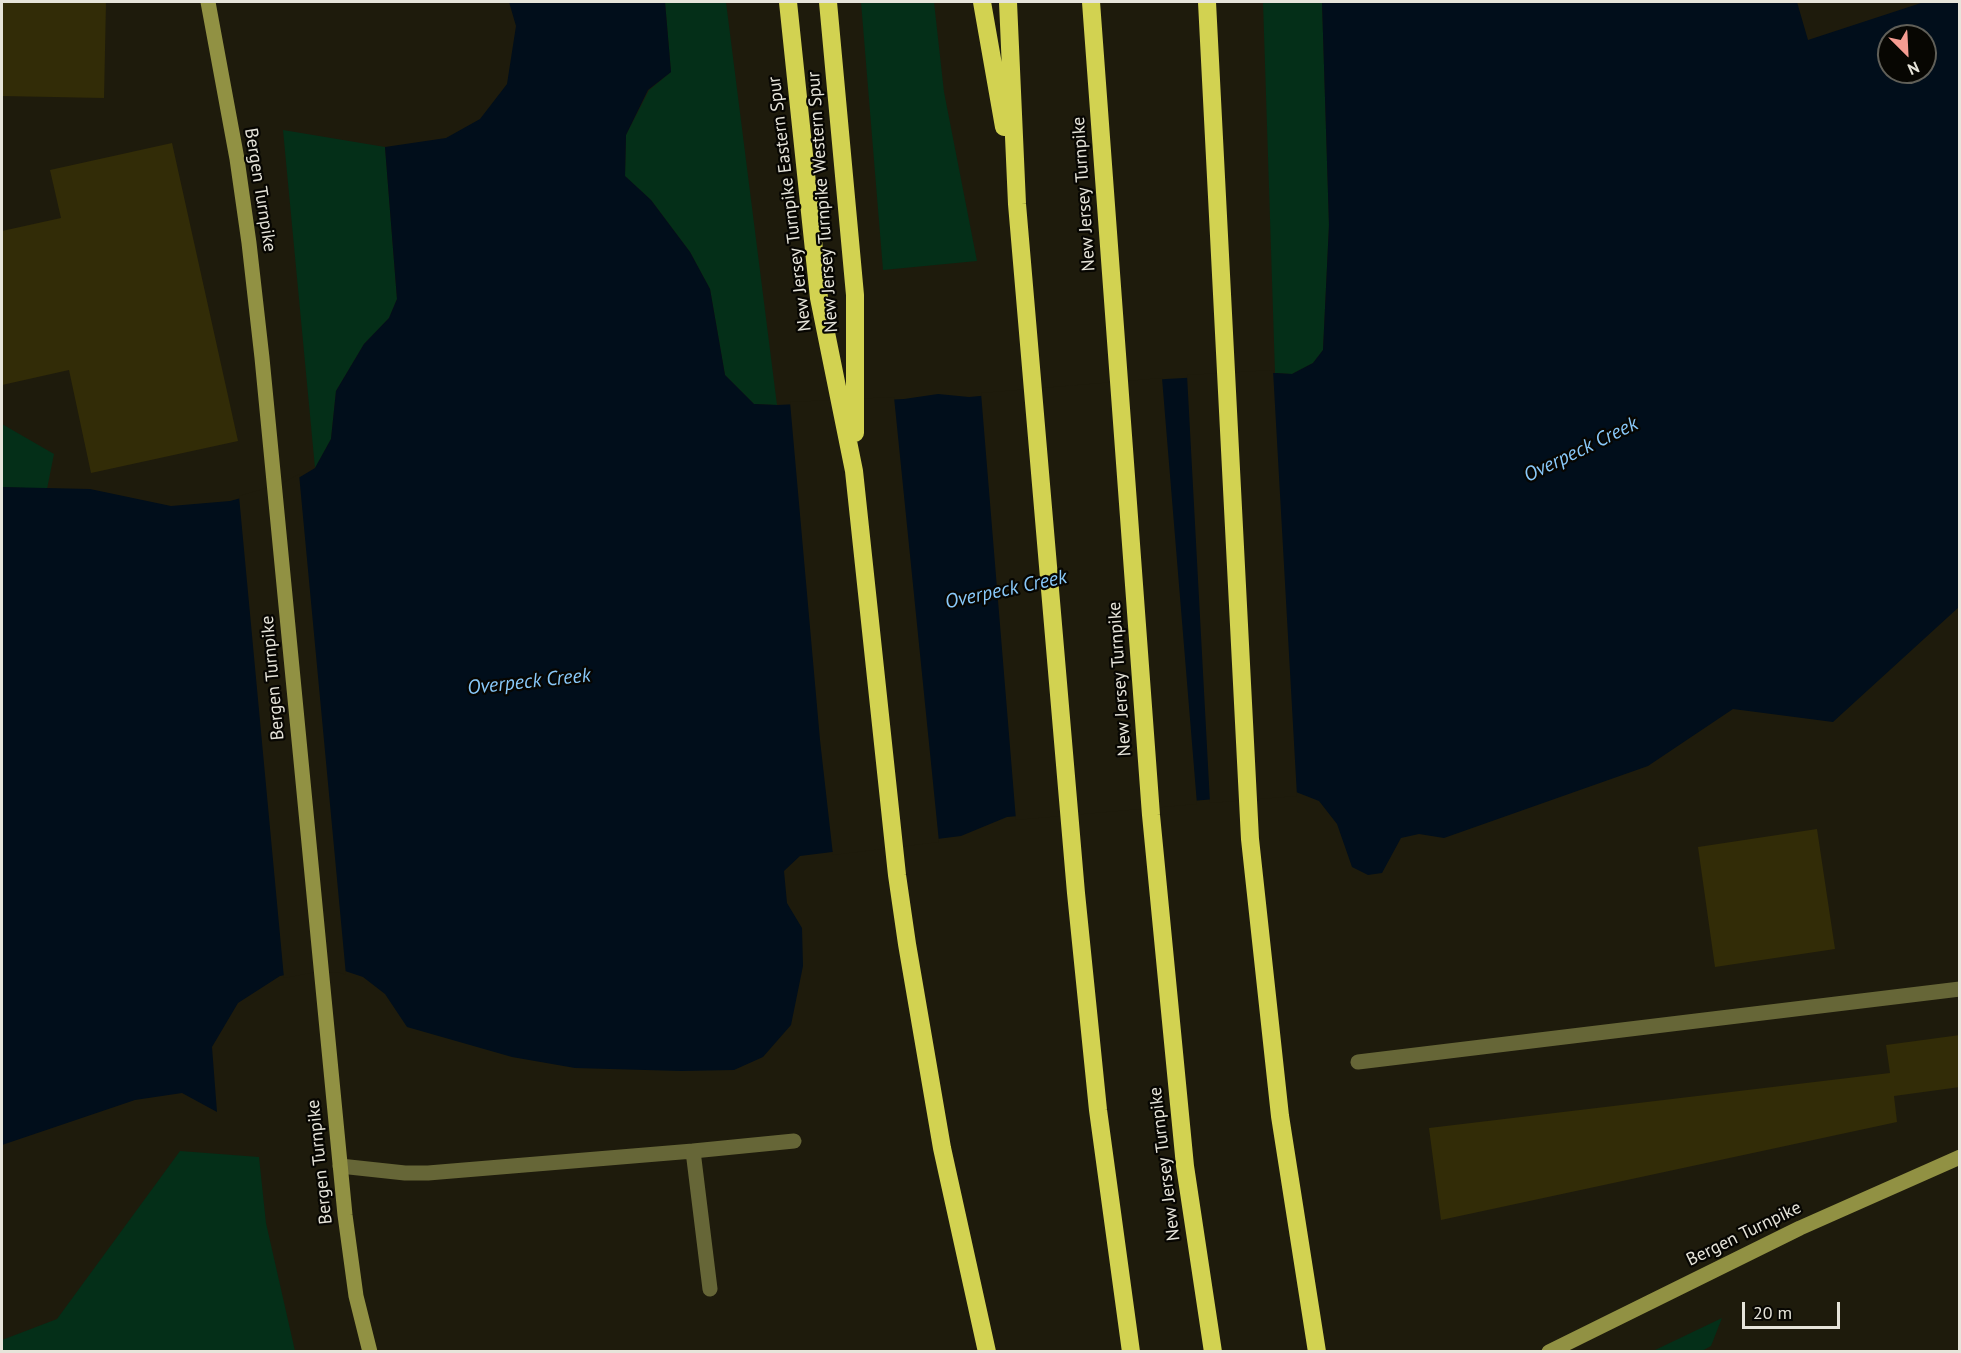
<!DOCTYPE html>
<style>
body{margin:0}
#map{position:relative;width:1961px;height:1353px;overflow:hidden;background:#1e1b0c;font-family:"PT Sans",sans-serif}
canvas{display:block}
.frame{position:absolute;inset:0;border:3px solid #e6e4da;pointer-events:none}
.north{position:absolute;left:1877px;top:24px;width:60px;height:60px;box-sizing:border-box;background:#070602;border:2px solid #605f58;border-radius:50%;rotate:156deg;font-size:16px;font-weight:700;line-height:24px;text-align:center;color:#e6e4da}
.north::after{content:'';display:block;margin:auto;width:21px;height:27px;background:#f59c92;clip-path:polygon(50% 0,100% 100%,50% 72%,0 100%)}
.scale{position:absolute;left:1742px;top:1302px;width:98px;height:27px;box-sizing:border-box;border:3px solid #e6e4da;border-top:0;padding-left:8px;font-size:18px;line-height:21px;white-space:nowrap;color:#e6e4da;-webkit-text-stroke:4px #070602;paint-order:stroke}
</style>
<div id="map">
<canvas width="1961" height="1353"></canvas>
<div class="frame"></div>
<div class="north">N</div>
<div class="scale">20 m</div>
</div>
<script>
const g = document.querySelector('canvas').getContext('2d');
g.lineJoin = 'round';
function fill(path, color) { g.fillStyle = color; g.fill(path, 'evenodd'); }
const toPath = rows => new Path2D(rows.map(r => 'M' + r).join(''));
function stroke(path, color, width, dash) { g.strokeStyle = color; g.lineWidth = width; g.lineCap = dash ? 'butt' : 'round'; g.setLineDash(dash || []); g.stroke(path); }
function write(font, color, halo, rows, align = 'center') {
  g.font = font + ' "PT Sans",sans-serif'; g.lineWidth = 4.5; g.setLineDash([]); g.textBaseline = 'middle'; g.strokeStyle = halo; g.fillStyle = color; for (const [text, x, y, turn = 0] of rows) {
    g.save(); g.translate(x, y); g.rotate((+turn || 0) * Math.PI / 180); g.textAlign = isNaN(turn) ? turn : align; if (halo) g.strokeText(text, 0, 0); g.fillText(text, 0, 0); g.restore();
  }
}
fill(toPath([
 [665,2,726,2,777,405,754,404,725,375,710,289,690,252,651,200,625,176,626,135,649,90,671,72],
 [861,2,934,2,944,92,977,261,883,270],
 [1263,2,1322,2,1329,225,1323,350,1313,363,1292,374,1275,373],
 [283,130,385,147,397,299,389,318,364,344,336,391,331,439,315,468],
 [2,424,54,454,47,489,2,487],
 [180,1151,259,1157,266,1223,295,1351,2,1351,2,1340,57,1319],
 [1722,1318,1711,1346,1702,1351,1653,1351]
]), '#042f18');
fill(toPath([
 [509,2,665,2,671,72,648,90,626,135,625,176,651,200,690,252,710,289,725,375,754,404,777,405,904,399,938,394,969,397,1166,379,1275,373,1292,374,1313,363,1323,350,1329,225,1322,2,1797,2,1808,40,1924,2,1959,2,1959,607,1833,722,1733,709,1648,766,1444,838,1419,834,1401,838,1382,873,1368,875,1352,867,1337,824,1319,801,1296,792,1007,817,961,836,800,856,784,871,787,903,802,928,803,966,791,1025,763,1057,734,1070,681,1071,575,1068,512,1057,407,1027,385,994,363,977,339,969,311,970,280,976,238,1003,212,1047,217,1112,182,1093,135,1100,2,1145,2,487,90,489,171,506,230,501,285,486,315,468,331,439,336,391,364,344,389,318,397,299,385,147,446,138,480,119,507,84,516,26],
 [1889,36,1925,36,1925,72,1889,72]
]), '#010e1b');
fill(toPath([
 [1273,370,1297,796,1210,803,1187,375],
 [1162,378,1197,804,1016,820,981,393],
 [894,397,939,842,833,855,820,740,790,402],
 [299,474,346,975,338,972,311,973,284,978,239,496,283,483]
]), '#1e1b0c');
fill(toPath([
 [3,2,106,2,104,98,2,96],
 [172,143,238,441,91,473,69,370,2,385,2,231,61,218,50,170],
 [1817,829,1835,949,1715,967,1698,847],
 [1960,1035,1960,1087,1894,1096,1897,1122,1441,1220,1429,1128,1890,1073,1886,1045]
]), '#322c07');
stroke(toPath([
 [1358,1062,1960,989],
 [693,1151,710,1289],
 [340,1166,405,1173,428,1173,693,1151,794,1141]
]), '#666637', 15);
stroke(toPath([
 [208,2,237,159,249,243,262,358,345,1215,356,1296,370,1352],
 [1549,1352,1800,1228,1960,1157]
]), '#919143', 15);
stroke(toPath([
 [788,2,819,298,854,471,897,875,907,944,942,1148,987,1352],
 [828,2,855,295,855,433],
 [982,2,1004,127],
 [1008,2,1017,204,1076,893,1098,1110,1131,1352],
 [1091,2,1151,815,1185,1166,1213,1352],
 [1207,2,1250,839,1280,1116,1317,1352]
]), '#d2d251', 18);
write('18px', '#e6e4da', '#070602', [
 ["Bergen Turnpike",260,190,81],
 ["New Jersey Turnpike",1084,194,-94],
 ["New Jersey Turnpike Western Spur",823,202,-94],
 ["New Jersey Turnpike Eastern Spur",790,204,-97],
 ["Bergen Turnpike",273,678,-95],
 ["New Jersey Turnpike",1120,679,-94],
 ["Bergen Turnpike",320,1162,-96],
 ["New Jersey Turnpike",1165,1164,-97],
 ["Bergen Turnpike",1744,1234,-26]
]);
write('italic 20px', '#89c9fa', '#070602', [
 ["Overpeck Creek",1581,450,-26],
 ["Overpeck Creek",1006,590,-12],
 ["Overpeck Creek",529,682,-6]
]);
</script>
